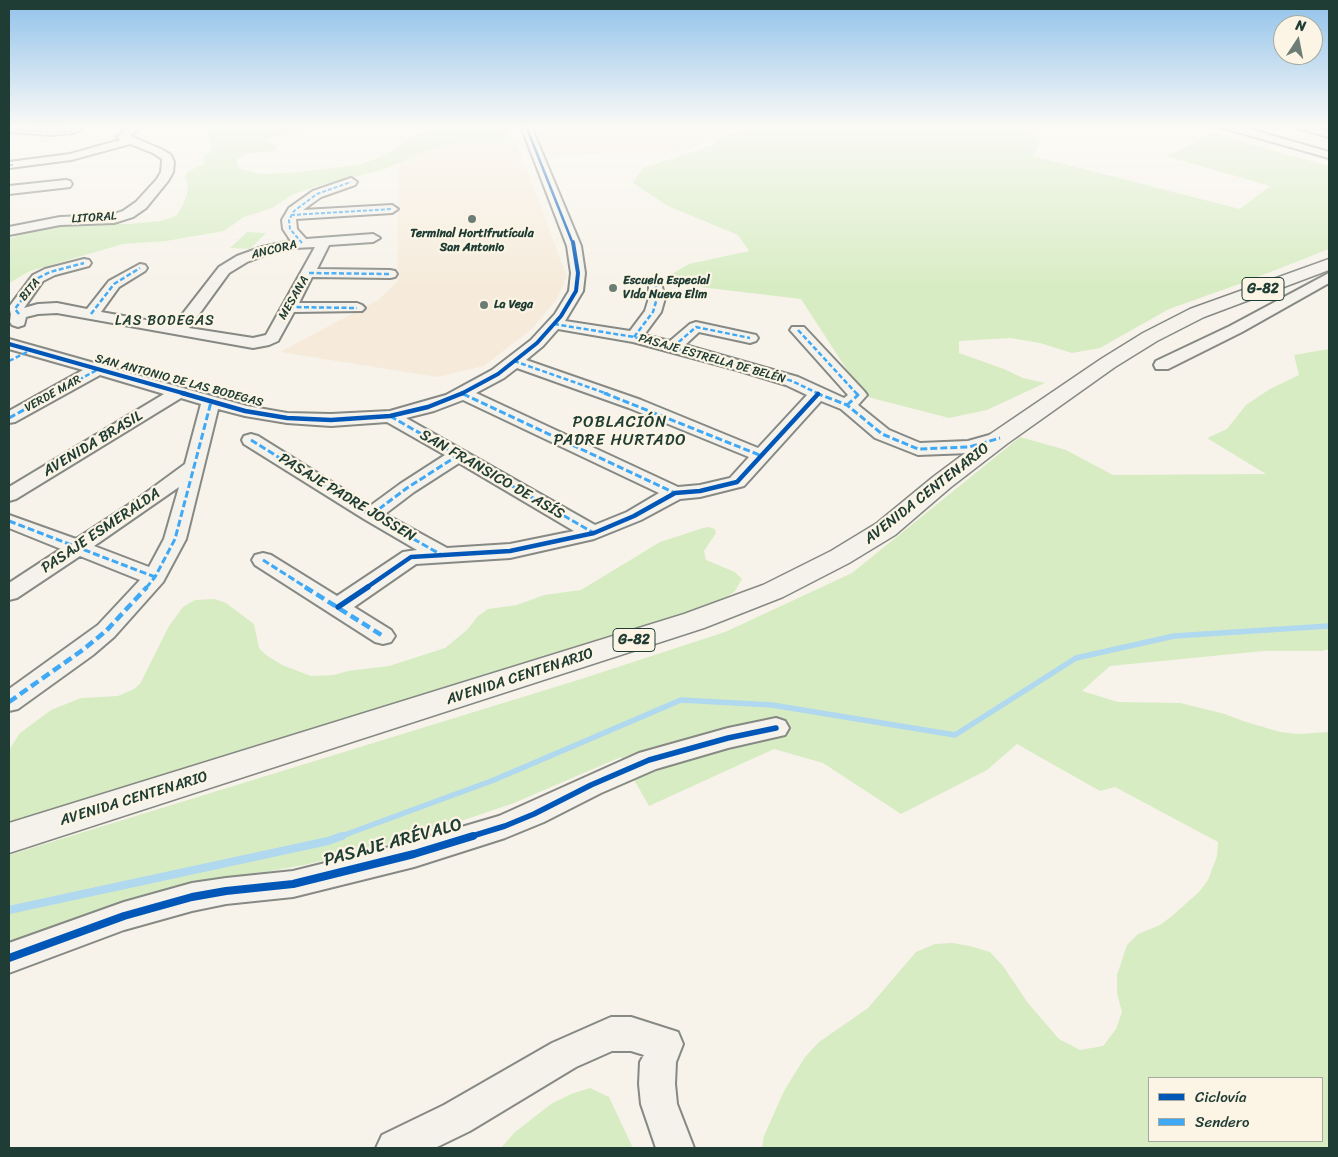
<!DOCTYPE html>
<meta charset="utf-8">
<style>
body{margin:0}
#map{position:relative;width:1338px;height:1157px;overflow:hidden;background:#f7f3ea;font-family:Sriracha,sans-serif}
canvas{display:block}
.frame{position:absolute;inset:0;border:10px solid #1f3d34;pointer-events:none}
.legend{position:absolute;left:1148px;top:1077px;width:175px;height:65px;box-sizing:border-box;background:#fcf5e5;border:1px solid #a4ab9e;margin:0;padding:6px 9px;list-style:none;font-size:15px;color:#1f3d34}
.legend li{display:flex;align-items:center;gap:10px;height:25px}
.legend b{width:25px;border:1px solid #a4ab9e}
.north{position:absolute;left:1273px;top:15px;width:50px;height:50px;box-sizing:border-box;background:#fcf5e5;border:1px solid #a4ab9e;border-radius:50%;rotate:11deg;font-size:14px;font-weight:700;line-height:20px;text-align:center;color:#1f3d34}
.north::after{content:'';display:block;margin:auto;width:18px;height:22px;background:#6b7d74;clip-path:polygon(50% 0,100% 100%,50% 72%,0 100%)}
</style>
<div id="map">
<canvas width="1338" height="1157"></canvas>
<div class="frame"></div>
<ul class="legend">
<li><b style="height:6px;background:#0057b8"></b>Ciclovía</li>
<li><b style="height:6px;background:#3fa9f5"></b>Sendero</li>
</ul>
<div class="north">N</div>
</div>
<script>
const g = document.querySelector('canvas').getContext('2d');
g.lineJoin = 'round';
function fill(path, color) { g.fillStyle = color; g.fill(path, 'evenodd'); }
const toPath = rows => new Path2D(rows.map(r => 'M' + r).join(''));
function stroke(path, color, width, dash) { g.strokeStyle = color; g.lineWidth = width; g.lineCap = dash ? 'butt' : 'round'; g.setLineDash(dash || []); g.stroke(path); }
function write(font, color, halo, rows, align = 'center') {
  g.font = font + ' Sriracha,sans-serif'; g.lineWidth = 4.5; g.setLineDash([]); g.textBaseline = 'middle'; g.strokeStyle = halo; g.fillStyle = color; for (const [text, x, y, turn = 0] of rows) {
    g.save(); g.translate(x, y); g.rotate((+turn || 0) * Math.PI / 180); g.textAlign = isNaN(turn) ? turn : align; if (halo) g.strokeText(text, 0, 0); g.fillText(text, 0, 0); g.restore();
  }
}
fill(toPath([
 [534,126,731,126,690,150,547,156],
 [516,141,567,276,557,299,533,328,484,366,437,377,280,352,378,300,397,282,399,162,443,145]
]), '#f6ebdb');
fill(toPath([
 [212,126,302,126,301,130,267,139,266,141,278,145,275,151,246,154,236,160,240,169,261,174,299,172,359,165,385,155,414,136,435,131,439,126,509,126,507,135,516,141,443,145,382,170,317,186,292,195,272,208,244,217,224,231,166,241,123,244,30,271,9,283,9,239,21,234,72,223,128,224,161,221,176,216,183,205,187,194,188,186,185,176,189,171,204,164,203,156,212,150,208,133,213,129],
 [757,126,1009,126,1033,134,1041,141,1033,156,1240,209,1270,186,1166,156,1214,134,1329,166,1329,249,1245,282,1169,309,1100,348,1072,353,1040,343,1011,338,959,341,959,353,1004,369,1023,378,1045,383,987,410,949,418,864,396,801,299,658,282,689,264,749,251,738,235,668,206,633,183,643,168,711,146,721,137,747,131],
 [247,232,266,233,250,249,230,248],
 [1329,349,1329,649,1322,651,1264,651,1110,666,1082,691,1118,702,1180,703,1225,714,1243,721,1280,732,1298,734,1329,732,1329,1148,762,1148,764,1136,784,1091,805,1057,819,1042,868,1008,916,952,935,944,952,943,970,946,990,952,1003,966,1028,1003,1059,1039,1080,1050,1103,1046,1116,1029,1122,1012,1117,993,1117,975,1127,945,1138,934,1160,925,1172,916,1199,892,1208,880,1217,856,1218,842,1115,787,1100,791,1017,744,987,770,901,814,823,763,774,749,649,806,621,757,514,803,408,839,309,864,222,880,9,948,9,855,578,680,725,632,852,573,1020,437,1066,450,1113,475,1266,474,1207,438,1227,429,1246,405,1270,389,1299,375,1294,355],
 [1149,1078,1322,1078,1322,1141,1149,1141],
 [709,527,715,529,716,533,704,551,706,560,735,572,742,579,735,591,721,601,681,617,9,827,9,750,20,733,51,710,81,698,118,696,134,689,140,684,169,626,183,607,195,600,215,599,226,603,254,624,259,648,266,655,282,665,311,676,334,675,348,671,389,666,445,648,467,630,478,616,488,609,517,605,544,595,581,590,660,542,703,528],
 [590,1088,609,1097,633,1148,501,1148,514,1133,551,1104,571,1094]
]), '#d7ecc3');
stroke(toPath([
 [339,837,494,780,681,700,772,705,955,735,1076,658,1174,636,1329,626]
]), '#b0d8ef', 5.5);
stroke(toPath([
 [9,910,328,841,342,836]
]), '#b0d8ef', 8);
const minor = toPath([
 [9,126,52,129,85,126,74,133,52,135,9,132,9,126],
 [130,126,142,126,130,136,161,149,171,155,174,162,173,172,168,181,146,208,133,217,114,223,60,225,9,235,9,227,60,217,112,215,123,211,136,202,157,179,161,172,162,162,162,159,153,153,130,144,71,160,9,168,9,162,70,154,120,140,117,137,130,126],
 [521,126,531,126,581,246,585,273,583,291,565,321,630,331,645,311,649,298,649,286,651,283,656,282,661,283,665,298,661,312,644,335,670,341,690,324,696,322,756,335,758,338,756,341,750,343,699,332,685,345,798,377,844,398,848,395,790,330,792,327,804,327,864,391,867,395,858,405,889,430,920,443,968,441,1000,432,1007,434,1009,438,1007,442,969,453,918,455,875,438,841,409,821,401,744,486,700,497,680,499,641,520,594,539,510,558,416,564,354,607,391,630,395,636,391,642,383,644,375,642,255,565,252,560,255,555,263,553,271,555,337,596,403,552,417,550,364,519,244,444,242,440,244,436,251,434,258,436,370,506,400,484,445,455,387,422,331,426,287,423,245,416,218,409,186,539,163,582,114,637,93,655,18,709,9,711,9,689,98,625,140,580,80,556,17,598,9,600,9,583,61,549,9,528,9,515,76,539,136,500,185,464,201,404,181,398,16,499,9,501,9,487,164,394,100,375,15,422,9,423,9,411,83,370,9,349,9,339,247,406,287,413,331,414,390,411,446,395,492,370,531,340,555,314,569,291,571,273,567,246,521,126],
 [558,329,633,342,737,370,786,385,807,395,758,448,641,400,526,360,543,346,558,329],
 [517,368,629,408,749,457,730,478,700,485,678,487,476,393,504,378,517,368],
 [463,400,659,493,627,512,595,525,406,418,434,411,463,400],
 [459,463,574,531,510,544,447,548,385,514,414,492,459,463],
 [179,487,164,539,149,567,94,546,179,487],
 [1222,126,1239,126,1329,152,1329,158,1223,128,1222,126],
 [1296,126,1313,126,1329,131,1329,137,1297,128,1296,126],
 [351,178,357,182,355,185,321,197,303,210,392,205,398,209,392,213,296,219,297,229,306,239,373,234,380,238,373,242,329,245,317,269,390,270,395,271,397,274,395,277,390,278,312,277,299,303,357,303,362,305,365,308,362,311,294,312,278,341,269,345,253,348,57,313,38,314,26,317,24,325,18,327,12,325,10,322,11,314,9,307,33,275,45,269,84,259,89,260,91,263,89,266,55,275,43,281,24,308,38,304,57,303,87,309,109,281,140,264,145,265,147,268,145,271,119,287,101,312,174,325,219,267,237,256,262,247,291,241,283,229,282,220,289,208,313,191,351,178],
 [315,247,266,335,253,338,189,328,229,273,247,262,271,253,294,248,315,247],
 [66,180,70,181,72,184,70,187,9,194,9,186,66,180],
 [1329,273,1329,283,1242,332,1168,369,1156,369,1154,365,1156,361,1230,326,1329,273],
 [776,718,785,721,789,728,785,735,728,748,656,769,601,793,544,822,505,838,414,867,293,897,226,904,192,911,124,930,9,973,9,943,124,902,192,883,226,878,293,871,414,841,499,816,639,753,728,728,776,718],
 [611,1017,631,1017,678,1032,683,1044,676,1062,675,1084,677,1104,694,1148,656,1148,641,1104,639,1084,640,1062,644,1055,631,1051,612,1051,576,1067,470,1131,435,1148,376,1148,382,1135,444,1105,552,1043,611,1017]
]);
const major = toPath([
 [1329,259,1329,270,1204,317,1157,341,1115,367,1008,443,951,487,895,535,849,563,783,597,704,628,9,853,9,823,684,614,763,585,831,551,877,523,933,477,992,433,1101,359,1143,333,1190,309,1329,259]
]);
stroke(minor, '#868984', 4);
stroke(major, '#868984', 3);
fill(minor, '#f5f2ec');
fill(major, '#f5f2ec');
stroke(toPath([
 [9,129,52,132,70,131,80,126],
 [9,165,13,165],
 [291,215,392,209],
 [302,243,290,229,289,220,294,211,317,194,351,182]
]), '#3fa9f5', 2, [4, 2]);
stroke(toPath([
 [309,273,390,274],
 [289,307,357,308],
 [19,314,15,309,38,278,50,272,84,263],
 [91,314,114,284,140,268],
 [554,324,634,337,792,381,819,394],
 [798,330,857,394],
 [634,337,653,312,657,298,656,286],
 [673,347,696,327,750,338],
 [9,361,31,350],
 [514,361,608,394],
 [52,394,97,370]
]), '#3fa9f5', 2.5, [5, 2.5]);
stroke(toPath([
 [604,393,762,456],
 [816,393,847,405,882,434,918,449,969,447,1000,438],
 [463,394,675,493],
 [847,405,858,395,856,393],
 [390,416,594,533],
 [9,418,55,393],
 [251,440,371,515,440,554],
 [371,515,407,488,457,456],
 [9,521,155,577],
 [263,560,307,588],
 [146,588,155,577,175,539,211,402]
]), '#3fa9f5', 3, [7, 3]);
stroke(toPath([
 [305,587,383,636],
 [9,702,84,649,106,631,147,587]
]), '#3fa9f5', 4.5, [9, 4.5]);
stroke(toPath([
 [526,126,573,244]
]), '#0057b8', 2.5);
stroke(toPath([
 [9,344,186,394],
 [461,394,498,374,537,343,561,316,576,291,578,273,573,242]
]), '#0057b8', 4);
stroke(toPath([
 [182,393,245,411,287,418,331,420,390,416,428,407,463,393],
 [366,588,411,557,510,551,594,533,634,516,675,493,700,491,737,482,818,394]
]), '#0057b8', 4.5);
stroke(toPath([
 [338,607,368,587],
 [469,837,505,826,534,814,591,785,649,760,728,738,776,728]
]), '#0057b8', 5.5);
stroke(toPath([
 [9,958,124,916,192,897,226,891,293,884,414,854,473,836]
]), '#0057b8', 8);
const sky = g.createLinearGradient(0, 0, 0, 288);
sky.addColorStop(0, '#91c2eb');
sky.addColorStop(0.44, '#fbfaf6');
sky.addColorStop(1, '#fbfaf600');
g.fillStyle = sky;
g.fillRect(0, 0, 1338, 288);
for (const [x, y, r, color] of [
 [472,219,5,"#6b7d74"],
 [613,288,5,"#6b7d74"],
 [484,305,5,"#6b7d74"]
]) { const dot = new Path2D(); dot.arc(x, y, r, 0, 2 * Math.PI); g.fillStyle = color; g.fill(dot); stroke(dot, '#fcf5e5', 2); }
write('12px', '#1f3d34', '#fcf5e5', [
 ["LITORAL",94,218,-4],
 ["ANCORA",274,250,-14],
 ["BITA",30,290,-50],
 ["MESANA",294,298,-60],
 ["PASAJE ESTRELLA DE BELÉN",712,359,16],
 ["SAN ANTONIO DE LAS BODEGAS",179,381,15],
 ["VERDE MAR",53,394,-29]
]);
write('bold 12px', '#1f3d34', '#fcf5e5', [
 ["Terminal Hortifrutícula",472,234,"center"],
 ["San Antonio",472,248,"center"],
 ["Escuela Especial",623,281],
 ["Vida Nueva Elim",623,295],
 ["La Vega",494,305]
], 'left');
for (const [x, y, w] of [
 [1263,289,42],
 [634,640,42]
]) { const box = new Path2D(); box.roundRect(x - w / 2, y - 11.5, w, 23, 4); g.fillStyle = '#fcf5e5'; g.fill(box); stroke(box, '#1f3d34', 1); }
write('bold 14px', '#1f3d34', null, [
 ["G-82",1263,289],
 ["G-82",634,640]
]);
g.letterSpacing = '1px';
write('14px', '#1f3d34', '#fcf5e5', [
 ["LAS BODEGAS",165,321]
]);
g.letterSpacing = '0px';
write('15px', '#1f3d34', '#fcf5e5', [
 ["AVENIDA BRASIL",93,444,-31],
 ["SAN FRANSICO DE ASÍS",492,475,30],
 ["AVENIDA CENTENARIO",927,494,-38],
 ["PASAJE PADRE JOSSEN",347,498,31],
 ["PASAJE ESMERALDA",101,531,-34],
 ["AVENIDA CENTENARIO",520,677,-18],
 ["AVENIDA CENTENARIO",134,799,-17]
]);
g.letterSpacing = '1px';
write('16px', '#1f3d34', '#fcf5e5', [
 ["POBLACIÓN",620,423],
 ["PADRE HURTADO",620,441]
]);
g.letterSpacing = '0px';
write('18px', '#1f3d34', '#fcf5e5', [
 ["PASAJE ARÉVALO",393,843,-15]
]);
</script>
